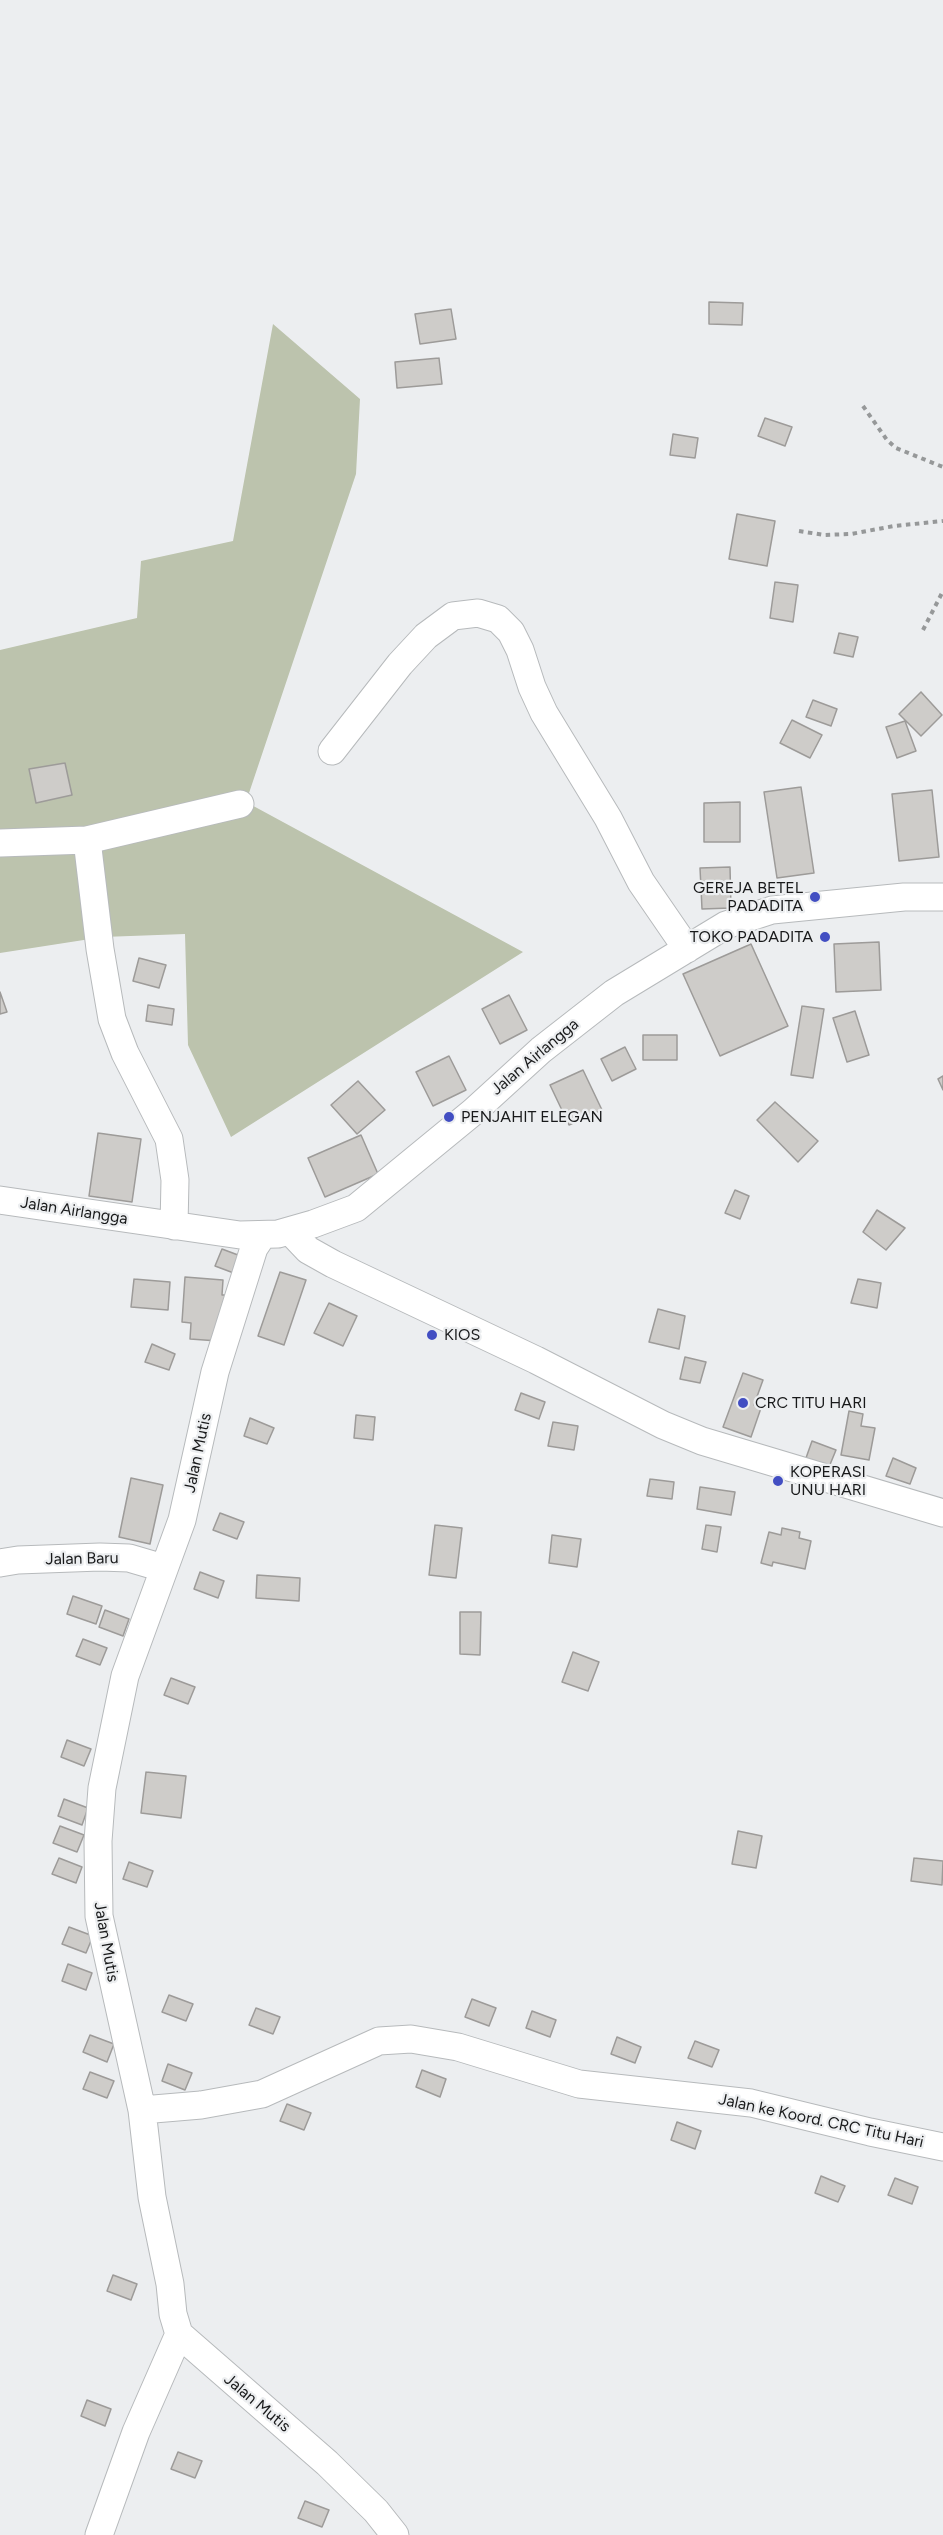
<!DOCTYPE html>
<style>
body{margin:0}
canvas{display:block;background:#eceef0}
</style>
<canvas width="943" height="2535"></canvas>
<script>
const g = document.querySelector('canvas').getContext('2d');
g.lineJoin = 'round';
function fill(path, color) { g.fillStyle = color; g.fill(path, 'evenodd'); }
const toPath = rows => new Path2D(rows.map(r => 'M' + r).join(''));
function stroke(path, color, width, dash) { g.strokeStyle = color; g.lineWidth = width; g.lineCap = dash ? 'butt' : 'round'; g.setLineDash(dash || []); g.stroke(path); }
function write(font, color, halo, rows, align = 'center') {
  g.font = font + ' Figtree,sans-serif'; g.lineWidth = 4.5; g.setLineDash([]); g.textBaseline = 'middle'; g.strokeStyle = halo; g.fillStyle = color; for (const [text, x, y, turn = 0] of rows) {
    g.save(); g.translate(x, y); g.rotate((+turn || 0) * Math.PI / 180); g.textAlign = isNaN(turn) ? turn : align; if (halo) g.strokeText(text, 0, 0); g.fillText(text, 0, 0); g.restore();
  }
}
fill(toPath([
 [273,324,360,399,356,474,246,802,523,952,231,1137,188,1045,185,934,103,937,0,953,0,650,137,618,141,561,233,541]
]), '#bcc3ad');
const building = toPath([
 [709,302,743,303,742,325,709,324,709,302],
 [451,309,456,339,420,344,415,314,451,309],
 [439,358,442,384,397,388,395,362,439,358],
 [765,418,792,427,785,446,758,436,765,418],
 [673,434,698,438,695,458,670,455,673,434],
 [737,514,775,521,767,566,729,559,737,514],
 [775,582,798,585,793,622,770,618,775,582],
 [839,633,858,637,853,657,834,653,839,633],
 [921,692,942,715,921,736,899,714,921,692],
 [813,700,837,709,831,726,806,717,813,700],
 [792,720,822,735,810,758,780,743,792,720],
 [905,721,916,751,897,758,886,727,905,721],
 [65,763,72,795,36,803,29,769,65,763],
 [801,787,814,873,777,878,764,792,801,787],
 [932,790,939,857,899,861,892,794,932,790],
 [740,802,740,842,704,842,704,803,740,802],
 [730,867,731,908,702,909,700,868,730,867],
 [879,942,881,990,836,992,834,944,879,942],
 [751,944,788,1026,720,1056,683,974,751,944],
 [139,958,166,965,159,988,133,981,139,958],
 [0,992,7,1012,0,1014,0,992],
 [509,995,527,1030,500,1044,482,1009,509,995],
 [148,1005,174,1009,172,1025,146,1021,148,1005],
 [802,1006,824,1009,813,1078,791,1075,802,1006],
 [855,1011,869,1055,847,1062,833,1018,855,1011],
 [643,1035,677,1035,677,1060,643,1060,643,1035],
 [625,1047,636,1069,612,1081,601,1059,625,1047],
 [449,1056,466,1090,433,1106,416,1072,449,1056],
 [583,1070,602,1110,569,1125,550,1085,583,1070],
 [943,1076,943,1090,938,1079,943,1076],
 [358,1081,385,1110,357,1134,331,1105,358,1081],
 [775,1102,818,1141,798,1162,757,1120,775,1102],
 [98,1133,141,1139,132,1202,89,1196,98,1133],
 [361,1135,378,1174,325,1197,308,1158,361,1135],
 [735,1190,749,1196,740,1219,725,1213,735,1190],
 [877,1210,905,1228,886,1250,863,1232,877,1210],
 [222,1249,246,1258,239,1275,215,1266,222,1249],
 [280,1272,306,1280,284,1345,258,1336,280,1272],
 [185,1277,223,1280,222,1295,226,1295,218,1341,190,1339,191,1323,182,1322,185,1277],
 [134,1279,170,1282,168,1310,131,1307,134,1279],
 [858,1279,881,1283,877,1308,851,1303,858,1279],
 [329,1303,357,1316,343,1346,314,1333,329,1303],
 [658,1309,685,1316,679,1349,649,1342,658,1309],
 [152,1344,175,1354,169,1370,145,1362,152,1344],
 [685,1357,706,1362,700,1383,680,1379,685,1357],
 [743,1373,763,1380,754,1405,761,1408,751,1437,723,1427,743,1373],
 [521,1393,545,1402,539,1419,515,1410,521,1393],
 [849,1411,863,1414,861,1426,875,1428,869,1460,841,1455,849,1411],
 [356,1415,375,1417,373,1440,354,1438,356,1415],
 [250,1418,274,1428,267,1444,244,1436,250,1418],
 [553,1422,578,1426,574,1450,548,1446,553,1422],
 [812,1441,836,1450,829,1467,806,1458,812,1441],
 [893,1458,916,1468,910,1484,886,1476,893,1458],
 [131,1478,163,1485,150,1544,119,1537,131,1478],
 [650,1479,674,1482,672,1499,647,1496,650,1479],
 [700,1487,735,1492,731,1515,697,1509,700,1487],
 [220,1513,244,1522,237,1539,213,1530,220,1513],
 [435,1525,462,1528,456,1578,429,1575,435,1525],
 [706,1525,721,1527,717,1552,702,1549,706,1525],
 [782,1528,800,1532,799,1538,811,1541,805,1569,773,1562,772,1566,761,1563,769,1532,781,1535,782,1528],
 [552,1535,581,1539,577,1567,549,1563,552,1535],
 [200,1572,224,1581,218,1598,194,1589,200,1572],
 [257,1575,300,1578,299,1601,256,1598,257,1575],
 [73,1596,102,1606,96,1624,67,1614,73,1596],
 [105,1610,129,1619,123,1636,99,1627,105,1610],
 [460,1612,481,1612,480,1655,460,1654,460,1612],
 [83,1639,107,1648,100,1665,76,1656,83,1639],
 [573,1652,599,1662,588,1691,562,1682,573,1652],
 [171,1678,195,1687,188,1704,164,1695,171,1678],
 [67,1740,91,1749,84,1766,61,1757,67,1740],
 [146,1772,186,1776,181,1818,141,1813,146,1772],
 [64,1799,88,1808,82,1825,58,1816,64,1799],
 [60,1826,84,1835,77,1852,53,1843,60,1826],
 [738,1831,762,1836,756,1868,732,1864,738,1831],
 [59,1858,82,1867,76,1883,52,1874,59,1858],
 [914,1858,943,1861,942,1885,911,1881,914,1858],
 [129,1862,153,1871,147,1887,123,1879,129,1862],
 [69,1927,93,1936,86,1953,62,1944,69,1927],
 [68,1964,92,1973,86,1990,62,1981,68,1964],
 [169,1995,193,2004,186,2021,162,2012,169,1995],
 [472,1999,496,2008,489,2026,465,2017,472,1999],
 [256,2008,280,2017,273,2034,249,2025,256,2008],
 [532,2011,556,2020,550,2037,526,2028,532,2011],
 [90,2035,114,2044,107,2062,83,2052,90,2035],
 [617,2037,641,2047,635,2063,611,2054,617,2037],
 [695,2041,719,2050,712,2067,688,2058,695,2041],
 [168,2064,192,2073,185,2090,162,2081,168,2064],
 [422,2070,446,2079,440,2097,416,2087,422,2070],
 [90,2072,114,2081,107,2098,83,2089,90,2072],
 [287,2104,311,2113,304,2130,280,2121,287,2104],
 [677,2122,701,2131,695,2149,671,2140,677,2122],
 [821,2176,845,2186,838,2202,815,2193,821,2176],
 [895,2178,918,2187,912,2204,888,2195,895,2178],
 [113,2275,137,2284,131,2300,107,2291,113,2275],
 [87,2400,111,2409,105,2426,81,2416,87,2400],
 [178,2452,202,2461,195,2478,171,2469,178,2452],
 [305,2501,329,2510,322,2527,298,2518,305,2501]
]);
fill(building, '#ceccc9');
stroke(building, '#9d9b99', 1.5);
const minor = toPath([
 [332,751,400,664,426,636,453,616,478,613,498,619,511,632,520,650,532,687,544,713,608,818,641,882,687,949],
 [87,840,100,949,112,1019,125,1053,169,1139,175,1180,174,1226],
 [0,843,87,840,240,804],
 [0,1200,240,1235,278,1234,313,1224,356,1208,473,1112,541,1050,614,993,726,925,772,910,904,897,943,897],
 [290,1231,308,1250,333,1264,536,1360,663,1425,702,1441,943,1513],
 [262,1236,254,1248,215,1372,182,1520,125,1676,102,1788,98,1841,99,1916,142,2110,152,2197,170,2284,173,2314,179,2334,327,2463,376,2511,395,2535],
 [0,1563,18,1560,100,1557,129,1558,163,1568],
 [142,2110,201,2105,262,2094,379,2041,411,2039,458,2047,579,2084,751,2103,870,2132,943,2147],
 [99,2535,136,2432,179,2334]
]);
stroke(minor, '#b7babc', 29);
stroke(toPath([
 [863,406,887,440,896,448,943,467],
 [799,531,824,535,851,534,894,526,943,521],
 [923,630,943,591]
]), '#969899', 4, [4.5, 4.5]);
stroke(minor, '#fff', 27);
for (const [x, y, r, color] of [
 [815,897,6,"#424ec2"],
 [825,937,6,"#424ec2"],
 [449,1117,6,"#424ec2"],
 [432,1335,6,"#424ec2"],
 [743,1403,6,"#424ec2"],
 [778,1481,6,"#424ec2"]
]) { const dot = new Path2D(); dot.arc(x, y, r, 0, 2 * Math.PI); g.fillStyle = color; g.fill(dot); stroke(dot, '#eceef0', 2); }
write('16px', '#18191a', '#eceef0', [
 ["GEREJA BETEL",803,888,"right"],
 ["PADADITA",803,906,"right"],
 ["TOKO PADADITA",813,937,"right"],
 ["PENJAHIT ELEGAN",461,1117],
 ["KIOS",444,1335],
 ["CRC TITU HARI",755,1403],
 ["KOPERASI",790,1472],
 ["UNU HARI",790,1490]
], 'left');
write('16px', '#18191a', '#eceef0', [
 ["Jalan Airlangga",535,1057,-40],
 ["Jalan Airlangga",74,1211,9],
 ["Jalan Mutis",198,1453,-78],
 ["Jalan Baru",82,1559,-1],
 ["Jalan Mutis",106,1942,80],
 ["Jalan ke Koord. CRC Titu Hari",821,2121,12],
 ["Jalan Mutis",257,2403,40]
]);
</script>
